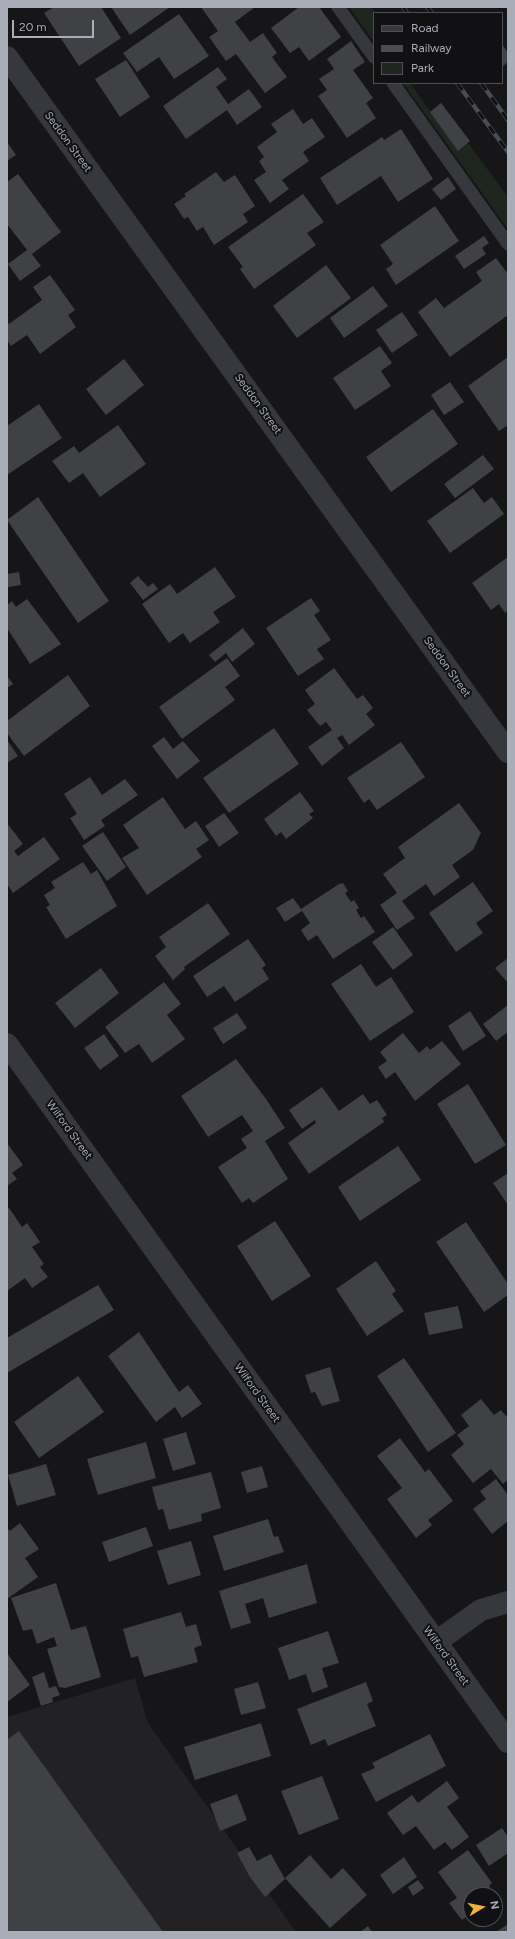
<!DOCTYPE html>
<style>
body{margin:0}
#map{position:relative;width:515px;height:1939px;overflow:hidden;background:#161618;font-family:Figtree,sans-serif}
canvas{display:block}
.frame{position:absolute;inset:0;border:8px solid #a8adb8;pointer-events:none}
.legend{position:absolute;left:373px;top:12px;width:130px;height:72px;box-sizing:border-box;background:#111113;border:1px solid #4d4f55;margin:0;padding:5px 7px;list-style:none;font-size:12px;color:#a8adb8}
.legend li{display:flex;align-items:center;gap:8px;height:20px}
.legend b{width:20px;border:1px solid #4d4f55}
.north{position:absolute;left:463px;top:1887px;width:40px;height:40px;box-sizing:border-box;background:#111113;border:1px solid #4d4f55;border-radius:50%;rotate:80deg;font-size:11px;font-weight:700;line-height:16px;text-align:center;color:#a8adb8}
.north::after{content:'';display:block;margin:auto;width:14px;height:18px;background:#f2b134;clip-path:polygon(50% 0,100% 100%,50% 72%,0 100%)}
.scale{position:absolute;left:12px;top:20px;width:82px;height:18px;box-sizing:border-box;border:2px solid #a8adb8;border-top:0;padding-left:5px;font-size:12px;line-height:14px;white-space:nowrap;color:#a8adb8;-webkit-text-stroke:3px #111113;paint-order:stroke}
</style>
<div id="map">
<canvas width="515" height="1939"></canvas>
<div class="frame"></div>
<ul class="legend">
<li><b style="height:5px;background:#37383d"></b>Road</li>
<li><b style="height:5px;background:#4a4c52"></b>Railway</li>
<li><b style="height:11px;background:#1e261f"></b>Park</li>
</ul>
<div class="north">N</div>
<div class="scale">20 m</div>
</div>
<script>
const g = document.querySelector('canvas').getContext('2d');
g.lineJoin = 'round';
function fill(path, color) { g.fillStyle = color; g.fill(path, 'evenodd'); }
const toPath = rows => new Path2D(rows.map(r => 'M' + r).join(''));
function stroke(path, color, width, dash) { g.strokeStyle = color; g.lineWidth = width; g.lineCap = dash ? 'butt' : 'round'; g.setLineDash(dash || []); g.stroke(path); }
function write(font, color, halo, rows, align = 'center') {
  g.font = font + ' Figtree,sans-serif'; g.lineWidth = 4; g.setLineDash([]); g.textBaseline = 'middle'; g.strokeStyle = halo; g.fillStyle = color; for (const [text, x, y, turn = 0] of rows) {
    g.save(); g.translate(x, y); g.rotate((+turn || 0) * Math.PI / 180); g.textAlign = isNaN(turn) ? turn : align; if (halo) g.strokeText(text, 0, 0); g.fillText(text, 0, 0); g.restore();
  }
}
fill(toPath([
 [135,1678,148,1723,296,1932,7,1932,7,1717]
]), '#222225');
fill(toPath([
 [349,7,371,7,376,13,374,13,374,42],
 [403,83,410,83,458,150,468,143,508,197,508,229]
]), '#1e261f');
fill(toPath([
 [54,7,101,7,121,38,79,66,44,13],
 [111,7,170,7,130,35],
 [201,7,255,7,235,22,250,42,263,33,277,53,272,57,287,77,265,93,236,54,226,61,209,37,218,31],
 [299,7,319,7,341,37,309,61,299,47,290,53,271,28],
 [179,14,209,56,174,79,159,57,137,72,123,53],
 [351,41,365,62,353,70,373,98,366,103,376,118,347,138,318,96,327,90,319,79,334,69,327,59],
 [502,44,508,53,508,62,502,67],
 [126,60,150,97,120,117,95,79],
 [218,67,227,79,216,87,228,104,249,89,262,107,237,125,227,110,186,139,163,106],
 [441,103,470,141,458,151,430,112],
 [293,109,303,124,312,118,325,137,303,152,309,161,282,180,289,189,270,203,254,180,266,172,259,161,264,157,257,147,277,132,271,124],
 [401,129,433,179,398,202,381,176,337,205,320,178,382,137,384,140],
 [7,142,16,155,7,161],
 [216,172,224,182,235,175,255,206,243,214,248,222,214,245,203,227,197,231,188,217,184,219,174,204,186,196,184,194],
 [18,174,61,232,32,254,41,266,20,281,8,264,27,250,7,224,7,182],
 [448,177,456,189,441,200,432,189],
 [303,194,324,222,307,233,316,245,254,289,240,269,243,267,228,247],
 [435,206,459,241,396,285,386,269,393,264,380,245],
 [484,236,489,243,482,248,486,254,464,269,455,256],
 [496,258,508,274,508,315,450,357,418,312,436,298,444,308,482,281,476,272],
 [326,265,351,298,297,338,273,306],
 [50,275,75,310,68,315,76,327,40,354,27,335,11,346,7,340,7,321,9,324,42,300,33,287],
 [373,286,388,306,344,338,330,318],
 [402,312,418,335,392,353,376,330],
 [380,346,392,363,381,371,391,386,355,410,333,378],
 [508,357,508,425,499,431,468,386],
 [124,359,144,385,106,415,86,389],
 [450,382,464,402,444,415,431,395],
 [39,404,62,438,7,475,7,426],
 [433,409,458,444,391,492,366,457],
 [118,425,146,464,100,497,83,473,69,483,52,461,74,446,79,453],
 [483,455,494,469,455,498,444,484],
 [473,488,484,503,492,497,504,514,450,553,427,521],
 [38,497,109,601,78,623,7,520],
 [508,557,508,610,505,613,499,604,491,610,472,583],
 [215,567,236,597,213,612,220,622,190,643,183,633,169,643,142,604,170,584,177,594],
 [19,572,21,585,8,587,7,574],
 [138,576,148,587,153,583,158,589,143,600,130,583],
 [311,598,320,611,314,615,331,640,317,649,324,659,298,676,266,628],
 [27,599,61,644,30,664,7,628,7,605,12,601,16,607],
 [243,628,255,644,232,662,226,653,215,662,209,655],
 [227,658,240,676,225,687,235,700,182,739,159,707],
 [334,668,357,699,363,695,373,708,366,714,375,725,349,745,342,735,337,738,344,748,322,766,308,747,332,730,326,722,320,726,307,710,315,704,305,690],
 [68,675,90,706,24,756,7,733,7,721],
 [7,676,13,684,7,688],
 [274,728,299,764,229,813,203,778],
 [164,737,173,749,183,741,200,761,177,779,152,746],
 [7,740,18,756,7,763],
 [401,742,425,777,377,810,369,799,364,803,347,778],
 [90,777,102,795,125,779,138,795,101,820,105,826,84,840,70,818,77,814,64,794],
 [300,792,314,811,309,814,313,818,286,839,281,832,276,836,264,819],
 [163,797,185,829,196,821,209,840,196,849,202,857,147,895,122,858,139,848,123,825],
 [459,803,481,833,473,850,452,865,460,877,434,896,426,884,402,901,415,918,397,930,380,905,397,893,383,874,405,858,398,847],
 [224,813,239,833,219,847,205,826],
 [7,823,23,844,14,851,18,856,44,837,60,859,13,893,7,884],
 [103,832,126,867,107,881,82,846],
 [83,862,91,874,97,870,117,906,66,939,46,907,50,905,44,895,55,888,51,882],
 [473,882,493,911,476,923,483,933,456,952,429,913],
 [343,883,348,891,345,893,351,902,354,900,359,908,356,910,361,918,364,916,375,932,333,959,317,935,308,941,301,930,310,923,302,911,285,922,276,908,293,898,301,909,339,884],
 [208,903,230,934,184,967,185,969,173,980,155,956,166,947,159,937],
 [393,927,413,955,393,970,372,942],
 [248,939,266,965,262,968,269,979,235,1002,224,986,207,997,193,976],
 [508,958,508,983,495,968],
 [361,964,376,987,391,977,414,1012,370,1041,331,984],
 [101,968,119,993,75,1028,55,1003],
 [164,982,181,1004,167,1015,185,1039,152,1063,139,1044,125,1053,105,1027],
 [508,1005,508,1032,496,1041,483,1024],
 [470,1011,486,1036,463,1051,448,1026],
 [237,1013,247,1028,223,1044,213,1028],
 [403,1033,419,1053,427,1046,430,1050,442,1041,461,1064,415,1101,395,1072,386,1079,378,1067,387,1061,380,1052],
 [104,1034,119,1056,100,1070,84,1048],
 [236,1059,266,1099,285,1128,265,1141,288,1179,253,1203,249,1198,242,1203,218,1167,247,1148,241,1139,253,1131,242,1115,208,1137,181,1096],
 [468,1084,506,1145,475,1164,437,1104],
 [322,1087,339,1111,363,1094,370,1104,377,1100,387,1115,382,1118,384,1122,309,1174,288,1143,316,1123,315,1120,302,1129,289,1110],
 [7,1143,23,1165,12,1173,17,1179,7,1186],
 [398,1146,421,1180,360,1221,338,1187],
 [508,1173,508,1205,493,1183],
 [9,1208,22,1227,27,1223,40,1242,32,1247,44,1264,40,1267,48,1277,32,1288,25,1278,7,1291,7,1209],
 [275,1221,311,1276,272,1301,237,1246],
 [466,1222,508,1284,508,1295,484,1312,436,1242],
 [376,1261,396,1291,392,1294,404,1311,367,1336,336,1289],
 [98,1285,114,1310,7,1373,7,1338],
 [458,1306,463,1328,429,1335,424,1313],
 [139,1332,179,1392,188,1385,202,1404,182,1418,175,1407,156,1422,108,1356],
 [404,1358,456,1433,428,1452,377,1376],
 [330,1367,340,1401,322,1406,315,1392,311,1393,305,1375],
 [78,1376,104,1412,39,1458,14,1422],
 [481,1399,494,1415,501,1410,508,1418,508,1480,503,1484,491,1469,473,1483,451,1455,464,1444,457,1435,469,1426,461,1415],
 [186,1432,196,1464,173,1471,163,1439],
 [400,1438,425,1472,429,1469,453,1501,428,1520,432,1525,416,1538,387,1499,402,1488,377,1456],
 [146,1442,156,1478,98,1495,87,1459],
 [46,1464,56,1495,17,1506,8,1475],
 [262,1466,268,1487,247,1493,241,1472],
 [211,1472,221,1508,201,1514,202,1521,169,1530,163,1509,158,1510,152,1487],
 [496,1479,508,1495,508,1521,492,1534,473,1509,486,1499,480,1491],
 [268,1519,274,1537,278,1536,284,1552,224,1571,213,1536],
 [20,1523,39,1549,25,1558,38,1577,7,1599,7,1528,10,1531],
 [146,1527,153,1546,109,1562,102,1542],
 [191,1541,201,1575,168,1585,157,1551],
 [307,1564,317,1603,269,1618,263,1598,245,1604,251,1623,231,1629,219,1591],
 [56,1583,71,1630,86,1626,101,1677,65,1688,59,1687,47,1649,57,1646,54,1637,37,1644,32,1629,23,1631,11,1598],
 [181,1612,186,1627,196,1624,202,1645,194,1648,198,1662,144,1677,138,1656,131,1658,123,1629],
 [328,1631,339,1663,322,1668,328,1687,312,1693,306,1674,289,1680,278,1648],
 [7,1653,30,1685,7,1702],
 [44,1672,49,1688,56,1686,60,1695,52,1698,53,1702,41,1706,32,1677],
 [258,1682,266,1708,241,1715,234,1689],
 [366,1682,373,1701,367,1704,376,1726,328,1746,325,1739,311,1745,297,1709],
 [261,1723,271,1756,195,1780,184,1747],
 [19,1731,163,1932,7,1932,7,1740],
 [430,1734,446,1766,376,1802,361,1774,375,1768,372,1763],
 [322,1776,339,1819,299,1835,281,1791],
 [447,1781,459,1798,447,1807,469,1837,452,1850,445,1842,434,1850,416,1826,403,1835,387,1813,412,1795,418,1803],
 [237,1794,247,1820,220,1831,210,1804],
 [502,1828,508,1837,508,1853,489,1866,476,1845],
 [249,1847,257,1861,271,1854,285,1879,265,1897,250,1877,237,1853],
 [468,1850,492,1883,489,1886,497,1897,495,1899,495,1895,471,1895,471,1915,470,1914,462,1920,449,1903,457,1898,438,1872],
 [310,1855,331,1879,343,1868,367,1895,330,1928,285,1878],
 [404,1857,417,1877,393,1894,380,1875],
 [418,1880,424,1888,413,1896,408,1887],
 [508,1924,508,1932,496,1932],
 [368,1926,372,1932,360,1932]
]), '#404145');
stroke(toPath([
 [338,7,374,57],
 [393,83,508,244]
]), '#37383d', 13);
stroke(toPath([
 [7,57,508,752],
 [7,1044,508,1742],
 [436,1642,481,1610,508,1602]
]), '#37383d', 22);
const rail = toPath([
 [403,7,407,13],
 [427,7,432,13],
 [457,83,508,152],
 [481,83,508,120]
]);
stroke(rail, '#4a4c52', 4.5);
stroke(rail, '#111113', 3, [9]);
write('11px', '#a8adb8', '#111113', [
 ["Seddon Street",68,142,54],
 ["Seddon Street",258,404,54],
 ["Seddon Street",447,667,54],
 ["Wilford Street",69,1130,54],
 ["Wilford Street",257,1393,54],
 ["Wilford Street",446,1656,54]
]);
</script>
